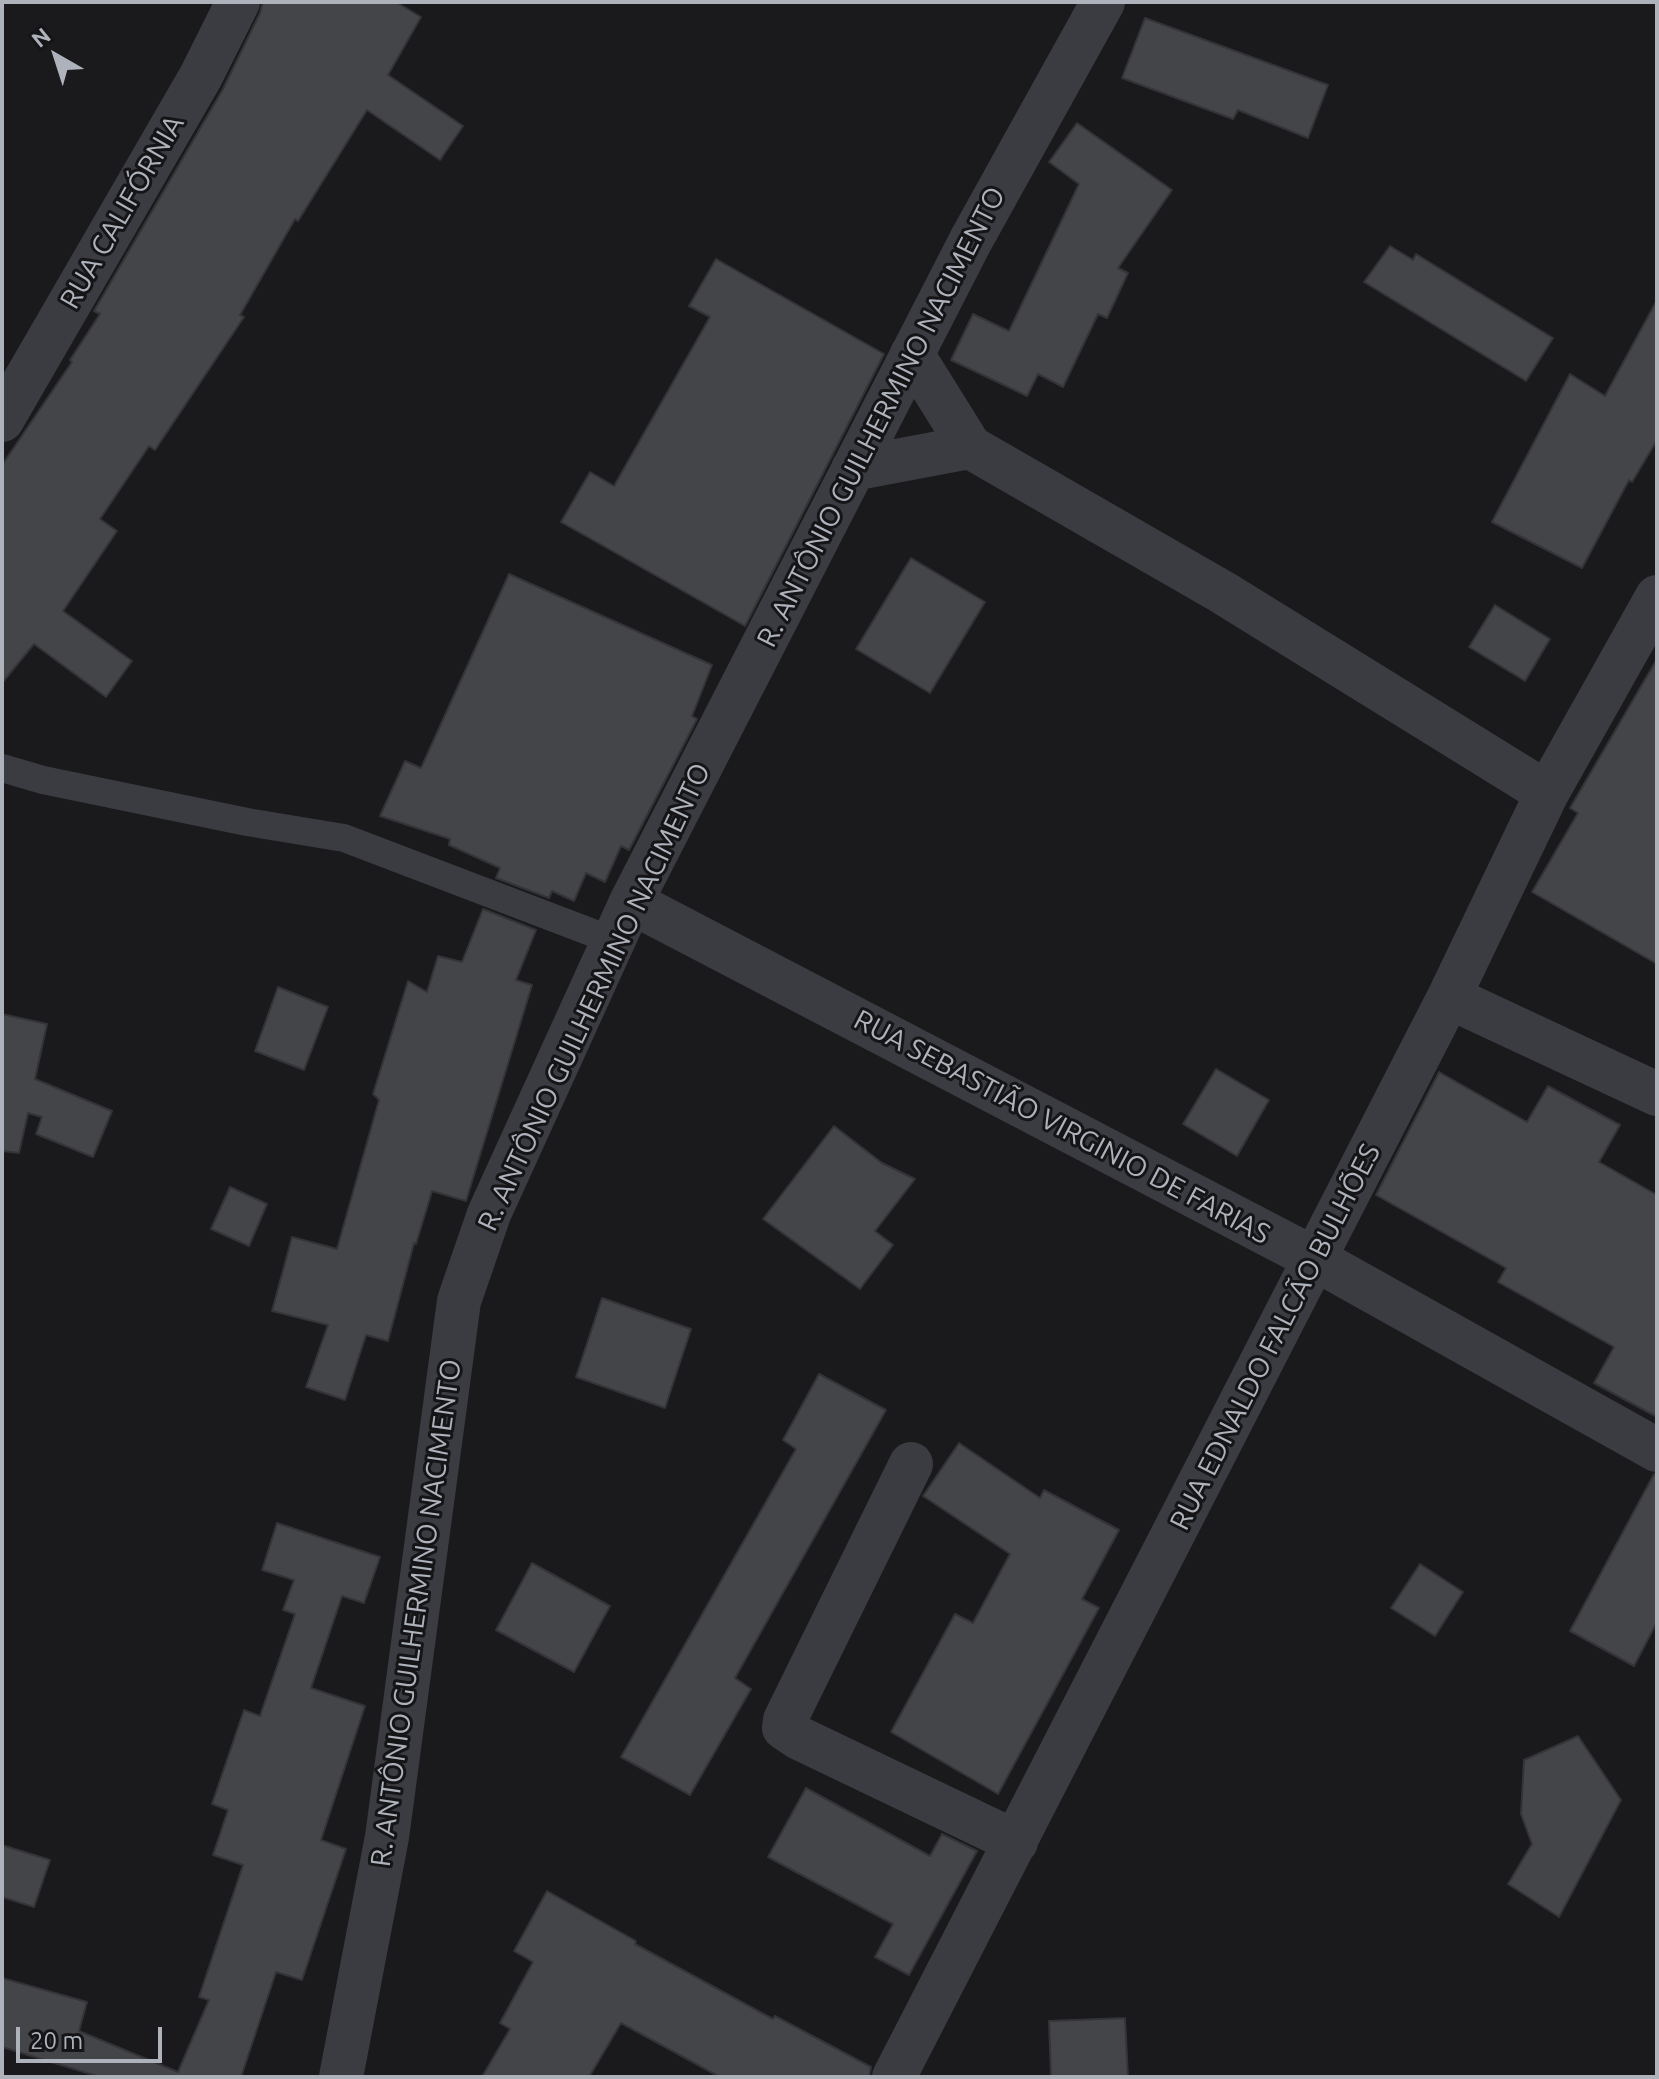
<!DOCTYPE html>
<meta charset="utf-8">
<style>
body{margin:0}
#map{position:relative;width:1659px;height:2079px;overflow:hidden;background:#1a1a1c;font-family:Ubuntu,sans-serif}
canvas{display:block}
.frame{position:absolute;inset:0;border:4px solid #adb2bb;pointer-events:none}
.north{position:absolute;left:16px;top:16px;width:80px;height:80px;-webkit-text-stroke:6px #151517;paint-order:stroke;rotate:321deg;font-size:22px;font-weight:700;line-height:32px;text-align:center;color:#adb2bb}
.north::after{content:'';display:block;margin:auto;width:28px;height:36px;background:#adb2bb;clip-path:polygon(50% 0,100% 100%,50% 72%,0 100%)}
.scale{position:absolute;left:16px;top:2027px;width:146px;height:36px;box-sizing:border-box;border:4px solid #adb2bb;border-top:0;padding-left:10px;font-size:24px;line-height:28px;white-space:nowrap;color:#adb2bb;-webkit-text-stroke:6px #151517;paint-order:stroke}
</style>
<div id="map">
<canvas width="1659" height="2079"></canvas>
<div class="frame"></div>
<div class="north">N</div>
<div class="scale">20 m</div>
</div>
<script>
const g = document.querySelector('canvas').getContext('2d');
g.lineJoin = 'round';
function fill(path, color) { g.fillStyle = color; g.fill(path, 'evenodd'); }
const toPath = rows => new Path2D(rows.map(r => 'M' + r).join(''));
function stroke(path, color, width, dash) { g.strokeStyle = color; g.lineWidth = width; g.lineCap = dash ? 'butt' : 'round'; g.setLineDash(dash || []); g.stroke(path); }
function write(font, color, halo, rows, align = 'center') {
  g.font = font + ' Ubuntu,sans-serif'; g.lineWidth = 6; g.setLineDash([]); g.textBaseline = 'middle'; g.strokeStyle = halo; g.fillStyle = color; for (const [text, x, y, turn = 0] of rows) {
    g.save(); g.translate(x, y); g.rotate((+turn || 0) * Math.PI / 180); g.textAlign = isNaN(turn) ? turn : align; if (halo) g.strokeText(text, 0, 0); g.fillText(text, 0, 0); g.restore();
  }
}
const building = toPath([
 [263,2,396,2,421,17,388,75,463,126,440,160,367,110,298,221,295,219,240,315,244,317,155,450,149,446,100,519,117,531,63,611,132,661,106,697,34,644,2,683,2,465,72,362,70,360,100,314,94,311,223,89,260,13,263,2],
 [1145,18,1328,85,1308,138,1238,110,1233,119,1122,78,1145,18],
 [1077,123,1172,190,1118,268,1128,273,1107,318,1098,314,1063,387,1038,374,1027,396,951,360,973,314,1009,331,1079,184,1049,162,1077,123],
 [1390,246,1413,260,1416,254,1553,338,1526,381,1364,282,1390,246],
 [716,259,884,354,745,626,561,522,590,472,614,486,710,317,689,306,716,259],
 [1657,300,1657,440,1632,482,1629,480,1582,568,1492,522,1570,374,1605,396,1657,300],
 [911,558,985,602,930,693,856,649,911,558],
 [509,574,712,665,692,716,697,719,629,850,621,846,605,882,586,873,574,901,552,891,549,898,496,878,500,868,449,845,450,839,380,816,405,761,421,768,509,574],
 [1495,605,1550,639,1525,681,1469,647,1495,605],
 [1657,659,1657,964,1532,892,1578,813,1570,808,1657,659],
 [483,909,536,930,516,980,532,985,466,1201,432,1191,416,1244,414,1243,388,1341,366,1335,345,1400,306,1387,328,1325,272,1311,292,1237,337,1249,379,1100,373,1094,408,981,427,992,438,956,462,962,483,909],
 [278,987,328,1007,304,1070,255,1051,278,987],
 [2,1014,47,1024,35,1079,112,1111,93,1157,36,1134,42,1117,28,1113,19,1153,2,1151,2,1014],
 [1216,1069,1269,1100,1237,1156,1183,1124,1216,1069],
 [1439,1072,1527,1122,1548,1086,1620,1125,1599,1162,1657,1195,1657,1417,1594,1383,1614,1347,1498,1282,1506,1268,1376,1195,1439,1072],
 [834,1126,882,1163,915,1179,875,1231,893,1245,860,1289,763,1219,834,1126],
 [230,1187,267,1204,249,1246,211,1229,230,1187],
 [602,1298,691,1329,665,1408,576,1377,602,1298],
 [819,1374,886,1410,735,1678,751,1689,690,1795,621,1757,796,1449,783,1440,819,1374],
 [959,1443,1040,1498,1044,1490,1119,1530,1082,1599,1099,1608,998,1794,891,1732,955,1614,973,1623,1010,1554,923,1496,959,1443],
 [1654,1474,1657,1475,1657,1622,1634,1666,1570,1631,1654,1474],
 [277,1523,380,1557,364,1603,342,1596,311,1688,365,1706,321,1840,346,1849,302,1980,276,1972,241,2077,100,2077,2,2047,2,1978,87,2002,79,2031,178,2072,209,2000,199,1997,243,1865,213,1855,228,1810,212,1804,244,1710,260,1716,295,1614,283,1610,294,1580,262,1570,277,1523],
 [532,1563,610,1606,574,1672,496,1630,532,1563],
 [1420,1564,1463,1592,1435,1636,1391,1608,1420,1564],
 [1578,1736,1621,1800,1559,1917,1508,1884,1532,1844,1521,1814,1524,1760,1578,1736],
 [806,1788,930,1856,942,1834,977,1851,909,1975,875,1957,893,1924,768,1857,806,1788],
 [2,1845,50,1860,34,1907,2,1897,2,1845],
 [547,1891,636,1941,635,1944,773,2019,775,2016,871,2067,869,2077,720,2077,621,2023,589,2077,482,2077,510,2029,500,2023,533,1962,514,1951,547,1891],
 [1125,2018,1128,2077,1051,2077,1049,2021,1125,2018]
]);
fill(building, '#444549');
stroke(building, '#343438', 2);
stroke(toPath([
 [2,768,43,780,247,822,344,838,614,941]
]), '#3b3c41', 28);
stroke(toPath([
 [912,354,970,447,1222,592,1547,793],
 [2,420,201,76,238,2],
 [853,469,970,447],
 [631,902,1315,1259,1657,1450],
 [1449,997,1657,1094],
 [911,1464,785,1720,784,1728,799,1738,1016,1842],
 [341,2077,387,1837,459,1301,489,1214,631,902,971,240,1103,2],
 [894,2077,1449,997,1547,793,1657,597]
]), '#3b3c41', 44);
write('28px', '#adb2bb', '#151517', [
 ["RUA CALIFÓRNIA",122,212,-60],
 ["R. ANTÔNIO GUILHERMINO NACIMENTO",881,417,-63],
 ["R. ANTÔNIO GUILHERMINO NACIMENTO",594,997,-65],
 ["RUA SEBASTIÃO VIRGINIO DE FARIAS",1062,1127,28],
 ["RUA EDNALDO FALCÃO BULHÕES",1275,1337,-63],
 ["R. ANTÔNIO GUILHERMINO NACIMENTO",416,1613,-82]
]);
</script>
